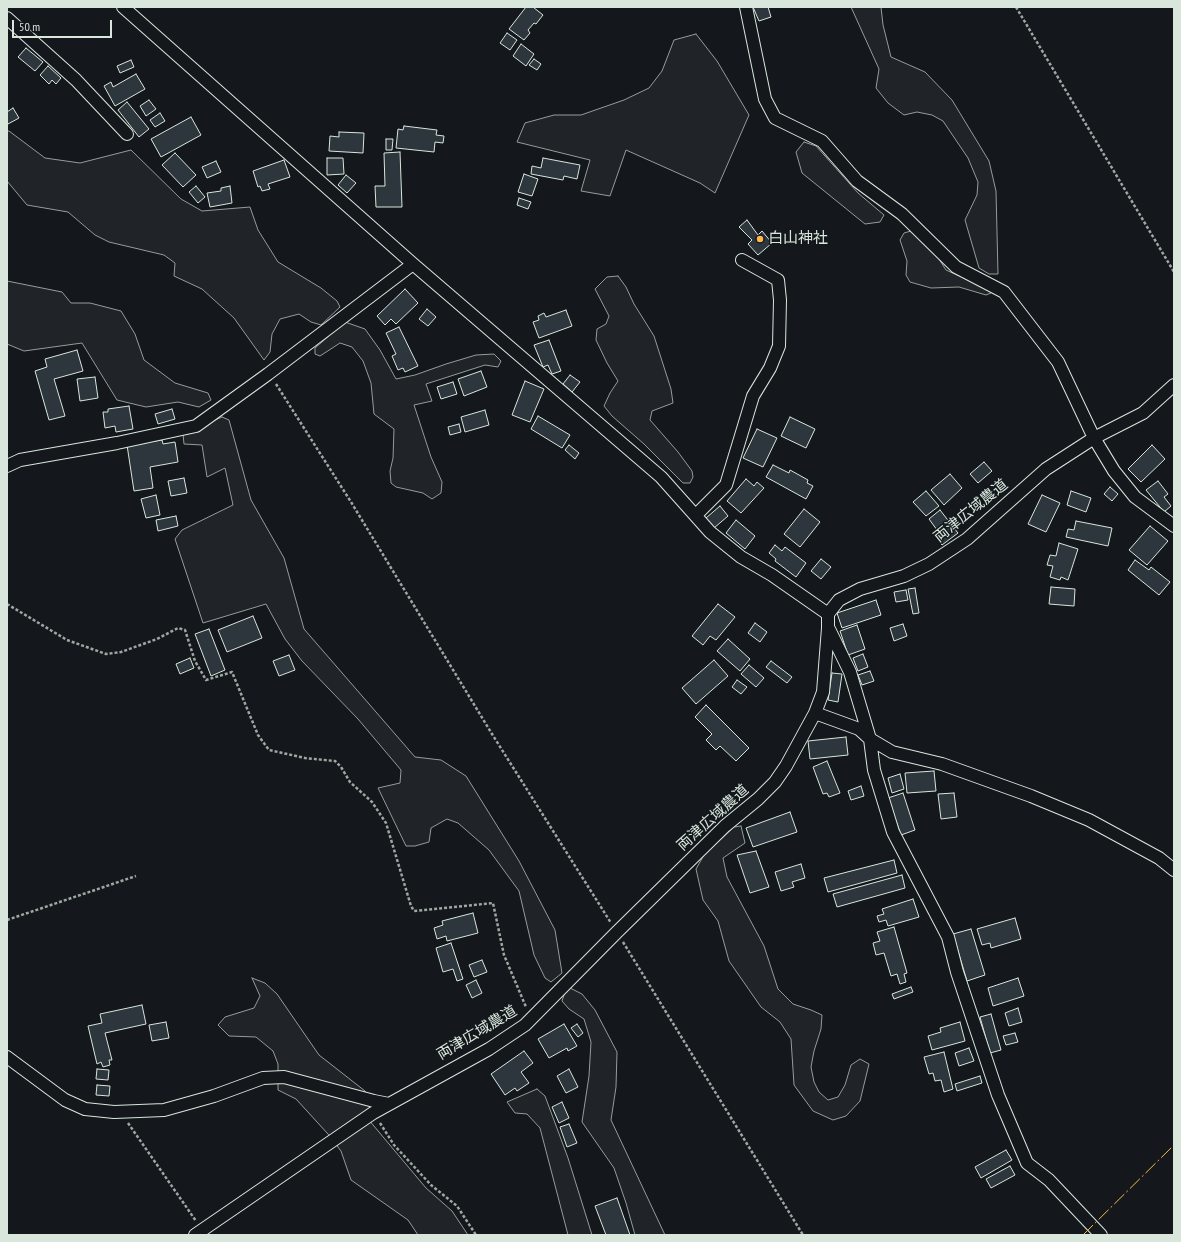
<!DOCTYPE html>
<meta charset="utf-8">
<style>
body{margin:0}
#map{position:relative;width:1181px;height:1242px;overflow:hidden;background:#14181c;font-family:"PT Sans Narrow",sans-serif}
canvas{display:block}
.frame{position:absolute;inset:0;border:8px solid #d8e6dc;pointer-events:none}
.scale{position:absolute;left:12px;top:20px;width:100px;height:18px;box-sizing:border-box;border:2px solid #d8e6dc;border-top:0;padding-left:5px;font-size:12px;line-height:14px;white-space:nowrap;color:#d8e6dc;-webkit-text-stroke:3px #14181c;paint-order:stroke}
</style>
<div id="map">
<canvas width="1181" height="1242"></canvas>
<div class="frame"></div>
<div class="scale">50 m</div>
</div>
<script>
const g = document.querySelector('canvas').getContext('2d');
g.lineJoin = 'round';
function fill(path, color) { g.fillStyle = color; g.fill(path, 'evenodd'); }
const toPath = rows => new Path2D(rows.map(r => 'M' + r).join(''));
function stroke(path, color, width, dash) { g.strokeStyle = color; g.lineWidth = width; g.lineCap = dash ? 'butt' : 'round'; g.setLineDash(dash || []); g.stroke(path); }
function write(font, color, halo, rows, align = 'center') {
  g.font = font + ' "PT Sans Narrow","Noto Sans JP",sans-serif'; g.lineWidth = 3; g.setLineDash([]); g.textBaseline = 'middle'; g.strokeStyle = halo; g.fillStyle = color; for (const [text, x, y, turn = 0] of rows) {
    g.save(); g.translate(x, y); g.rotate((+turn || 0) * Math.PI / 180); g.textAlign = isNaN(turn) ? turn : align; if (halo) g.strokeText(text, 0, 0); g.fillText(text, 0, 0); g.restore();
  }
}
const green = toPath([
 [851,7,881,7,883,25,891,57,925,72,952,100,989,161,996,191,998,274,989,274,979,268,965,220,977,195,978,182,968,158,943,121,932,115,917,112,904,115,888,103,876,88,879,69,851,7],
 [696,34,717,61,749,115,715,193,700,183,626,150,610,196,581,191,590,160,517,142,525,123,554,115,581,115,624,100,649,88,662,71,674,40,696,34],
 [7,131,9,131,45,158,80,163,131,150,181,199,202,211,250,207,258,230,278,262,321,288,337,301,340,307,321,325,311,322,299,314,280,319,272,334,270,352,264,360,234,318,202,289,174,276,175,263,164,255,109,242,95,235,68,212,27,205,7,181,7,131],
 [804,142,816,146,858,193,884,215,880,222,865,224,802,173,796,152,804,142],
 [911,231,928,242,946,270,990,290,991,293,986,295,959,287,931,288,910,282,906,275,907,261,900,240,904,233,911,231],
 [618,276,626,287,634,304,654,336,671,389,673,403,652,411,650,420,678,452,692,471,693,477,690,483,683,483,644,444,612,416,604,406,610,393,618,381,607,363,596,340,597,329,606,324,609,316,595,289,607,277,618,276],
 [7,281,62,292,71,303,90,303,121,311,135,334,144,360,175,383,208,393,211,400,199,407,178,402,146,407,117,400,82,343,24,351,7,344,7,281],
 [345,322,365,329,380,350,396,379,415,375,446,364,476,355,494,354,501,361,498,367,485,365,426,384,432,401,414,405,431,457,442,482,441,493,432,499,423,493,396,487,391,483,390,471,393,458,394,429,374,414,371,383,363,361,352,347,340,343,320,356,315,354,315,348,345,322],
 [222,417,229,420,251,500,284,558,304,629,415,757,441,760,466,776,519,861,555,930,562,973,551,982,545,978,534,955,519,891,489,850,458,823,447,819,431,828,429,842,415,846,406,846,378,788,400,783,401,770,358,719,302,661,285,639,266,604,203,623,175,539,182,530,233,505,225,468,207,477,202,445,184,444,183,434,222,417],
 [741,826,745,843,723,858,727,877,764,946,778,989,793,1004,811,1010,822,1015,821,1029,814,1051,811,1067,814,1082,819,1092,828,1100,838,1097,845,1085,851,1065,860,1059,869,1064,860,1101,846,1116,833,1120,813,1111,794,1085,791,1039,780,1022,761,1007,729,961,718,921,703,900,696,869,704,855,734,827,741,826],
 [252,978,265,983,277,994,319,1055,365,1091,373,1107,363,1113,426,1188,452,1211,468,1235,418,1235,408,1220,351,1180,341,1151,328,1134,296,1099,278,1090,278,1064,273,1051,256,1037,229,1036,218,1025,225,1017,254,1008,260,996,252,978],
 [570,988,582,994,595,1010,617,1052,616,1087,611,1120,665,1235,635,1235,626,1203,614,1168,582,1122,589,1076,591,1042,584,1019,569,1009,562,1001,565,992,570,988],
 [537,1089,545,1096,568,1158,592,1235,568,1235,540,1128,527,1114,515,1113,507,1102,537,1089]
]);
fill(green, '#202428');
stroke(green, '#939e99', 1);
const building = toPath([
 [526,7,533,7,543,15,536,24,534,23,528,30,530,33,524,40,509,29,526,7],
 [753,7,768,7,771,17,759,21,753,7],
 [507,33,517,40,510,50,500,43,507,33],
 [521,44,534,54,526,66,513,56,521,44],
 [26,48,43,62,35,71,18,57,26,48],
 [534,59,541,64,537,70,529,65,534,59],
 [131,60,134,67,120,73,117,66,131,60],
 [48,66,61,78,56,84,52,80,49,84,40,75,48,66],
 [136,74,145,89,115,106,104,86,111,82,113,87,136,74],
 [149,100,156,109,146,116,140,106,149,100],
 [127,102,149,129,139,137,118,110,127,102],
 [13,108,19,118,8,124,7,122,7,112,13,108],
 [160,113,165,121,155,127,150,120,160,113],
 [191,117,201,135,161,157,151,139,191,117],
 [404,126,437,130,436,135,444,136,443,143,435,142,434,152,396,148,398,129,403,130,404,126],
 [339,132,364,133,363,153,329,151,330,136,339,137,339,132],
 [386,139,393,139,392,150,386,150,386,139],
 [400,152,402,207,376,207,375,186,385,186,384,153,400,152],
 [175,153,196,175,183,187,162,165,175,153],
 [327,158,343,158,344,174,327,175,327,158],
 [543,158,580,165,577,179,564,176,563,180,531,174,532,166,541,168,543,158],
 [284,160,290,177,268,184,270,189,262,191,260,186,258,187,253,171,284,160],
 [216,161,221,172,207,178,202,167,216,161],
 [524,174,538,179,532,196,518,192,524,174],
 [346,175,356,183,347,193,338,185,346,175],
 [196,186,205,197,198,203,189,192,196,186],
 [230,186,232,203,210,207,207,193,221,191,221,188,230,186],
 [519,198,531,202,528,209,517,205,519,198],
 [747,220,758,235,762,231,772,243,758,255,748,244,752,240,739,227,747,220],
 [405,289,418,303,396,324,391,319,385,325,377,316,405,289],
 [427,309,436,317,428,326,419,319,427,309],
 [566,310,572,326,539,338,533,322,539,320,538,316,544,313,546,317,566,310],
 [399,327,418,366,405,372,403,368,398,370,392,356,396,354,386,333,399,327],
 [549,340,561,371,552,374,548,365,543,367,534,345,549,340],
 [77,350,83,371,54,379,65,416,49,420,35,371,47,367,45,359,77,350],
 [481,371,487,387,464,396,458,379,481,371],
 [570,375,580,382,572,392,563,384,570,375],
 [95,377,98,398,80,401,77,379,95,377],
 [525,381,544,389,530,422,512,415,525,381],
 [453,382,457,394,441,399,437,387,453,382],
 [129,406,133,429,116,432,115,426,105,428,103,412,108,412,108,409,129,406],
 [172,409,175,419,158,424,155,414,172,409],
 [485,410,489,425,465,432,461,417,485,410],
 [538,416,570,435,562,448,531,429,538,416],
 [790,417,815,429,806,448,781,436,790,417],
 [459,424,461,432,450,435,448,427,459,424],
 [757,429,777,438,763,467,743,458,757,429],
 [162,440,163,444,175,442,178,462,150,467,153,488,134,491,127,445,162,440],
 [569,445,579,453,575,459,565,450,569,445],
 [1152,445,1165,459,1141,482,1128,469,1152,445],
 [984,462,992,471,978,483,970,474,984,462],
 [773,465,789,473,790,470,808,480,807,483,813,486,806,499,766,477,773,465],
 [950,474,962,488,944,505,931,490,950,474],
 [184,478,187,493,171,496,168,481,184,478],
 [746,479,754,486,757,482,764,488,741,513,727,501,746,479],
 [1158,481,1168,494,1164,497,1171,506,1164,512,1146,490,1158,481],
 [1110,487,1118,494,1112,501,1104,494,1110,487],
 [926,491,939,506,926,516,913,502,926,491],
 [1071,491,1091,498,1086,512,1067,505,1071,491],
 [156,495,160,515,146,518,141,499,156,495],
 [1042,495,1060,503,1046,532,1028,524,1042,495],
 [720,506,728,516,714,528,706,518,720,506],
 [804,509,820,522,800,547,784,534,804,509],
 [940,510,958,533,942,545,933,532,937,530,929,519,940,510],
 [176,516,178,526,158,531,156,520,176,516],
 [736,520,755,536,745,549,726,533,736,520],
 [1076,521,1112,528,1108,546,1066,537,1068,529,1074,530,1076,521],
 [1150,526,1168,541,1147,565,1129,550,1150,526],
 [1059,543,1078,549,1068,580,1061,577,1060,580,1050,577,1053,566,1047,565,1050,555,1056,556,1059,543],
 [775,545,782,551,785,547,806,563,796,577,775,561,776,559,769,553,775,545],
 [821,559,831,567,821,579,811,571,821,559],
 [1135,560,1149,570,1151,567,1170,582,1159,595,1128,570,1135,560],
 [1051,587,1075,589,1074,606,1049,604,1051,587],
 [915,588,919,613,913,614,908,589,915,588],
 [906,590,908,600,896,602,894,592,906,590],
 [876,600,881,615,842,628,837,613,876,600],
 [718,604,735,617,716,640,710,636,703,645,692,636,718,604],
 [253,616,262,638,227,652,218,630,253,616],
 [755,623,767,632,760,642,748,633,755,623],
 [903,624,907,636,894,641,890,628,903,624],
 [857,625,865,649,848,655,840,631,857,625],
 [209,629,225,670,211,676,195,634,209,629],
 [728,639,750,659,740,671,717,651,728,639],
 [863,654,868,667,858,671,853,658,863,654],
 [289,655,295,670,279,676,273,661,289,655],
 [190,658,194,668,180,674,176,664,190,658],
 [714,660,728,676,696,704,682,688,714,660],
 [771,661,792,677,787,683,766,667,771,661],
 [749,665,764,678,756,687,741,674,749,665],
 [870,671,874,681,862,685,858,675,870,671],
 [832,673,842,674,838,702,828,700,832,673],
 [737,680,747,687,741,694,732,687,737,680],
 [706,705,749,748,736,761,720,746,716,750,706,740,712,734,695,717,706,705],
 [846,737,848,755,810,759,808,741,846,737],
 [827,761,840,793,829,797,827,793,823,794,813,767,827,761],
 [934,771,936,791,907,793,905,773,934,771],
 [900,774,904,789,892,793,888,778,900,774],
 [861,786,864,796,851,800,848,791,861,786],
 [903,793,915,830,901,835,888,798,903,793],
 [954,793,957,817,941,819,938,794,954,793],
 [790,812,797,832,753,847,746,828,790,812],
 [756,851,769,887,750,893,737,855,756,851],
 [894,860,897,873,828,892,824,878,894,860],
 [801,864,805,878,792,882,794,887,781,891,775,872,801,864],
 [902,875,905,888,837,907,833,894,902,875],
 [913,899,919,917,888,926,886,920,879,922,877,916,884,914,882,909,913,899],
 [473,913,478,933,447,941,446,936,437,939,434,928,443,925,442,921,473,913],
 [1015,918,1021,939,991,948,990,943,982,945,977,929,1015,918],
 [894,927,907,973,904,974,906,982,900,984,897,974,891,976,884,953,876,955,873,943,880,941,877,932,894,927],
 [971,929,985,975,967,981,953,934,971,929],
 [451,943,463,979,457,981,453,969,443,972,436,948,451,943],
 [482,960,487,972,474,977,469,965,482,960],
 [1018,978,1024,996,993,1006,988,988,1018,978],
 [476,980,482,993,472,998,466,985,476,980],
 [911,987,913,992,894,999,892,994,911,987],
 [142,1005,146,1024,105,1033,112,1060,109,1060,110,1065,103,1067,101,1062,97,1064,88,1026,102,1023,100,1014,142,1005],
 [1018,1008,1022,1022,1009,1026,1005,1013,1018,1008],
 [991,1014,1001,1050,990,1053,980,1017,991,1014],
 [166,1022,169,1038,152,1041,149,1025,166,1022],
 [960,1022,965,1041,932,1050,928,1036,941,1032,940,1028,960,1022],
 [564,1024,577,1046,568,1051,567,1048,549,1058,538,1039,564,1024],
 [577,1024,583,1033,578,1037,571,1028,577,1024],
 [1015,1033,1018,1042,1006,1045,1003,1036,1015,1033],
 [969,1048,974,1061,959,1066,955,1053,969,1048],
 [524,1051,533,1063,521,1072,529,1083,517,1091,515,1088,505,1095,491,1074,524,1051],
 [944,1052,953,1089,944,1092,941,1080,935,1081,933,1073,929,1074,924,1057,944,1052],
 [97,1069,109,1070,108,1080,96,1079,97,1069],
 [569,1069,578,1087,566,1093,557,1076,569,1069],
 [980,1076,982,1083,957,1091,955,1084,980,1076],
 [97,1085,110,1086,109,1096,96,1095,97,1085],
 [562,1102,569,1118,559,1123,552,1107,562,1102],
 [569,1124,577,1143,567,1147,560,1127,569,1124],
 [1006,1150,1012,1160,981,1178,975,1167,1006,1150],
 [1010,1166,1015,1175,991,1188,986,1179,1010,1166],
 [617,1198,630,1235,606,1235,595,1206,617,1198]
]);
fill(building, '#2c363c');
stroke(building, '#d8e6dc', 1);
const minor = toPath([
 [123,7,413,264,661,477,710,532,741,557,772,575,828,614],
 [746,7,765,99,775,118,822,141,857,181,902,214,956,267,1004,292,1058,362,1094,438,1114,471,1135,497,1174,526],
 [7,18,76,80,127,134],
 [7,466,20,460,117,443,196,426,268,374,413,264],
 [696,515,726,485,753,396,770,368,779,346,780,300,778,280,742,260],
 [829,629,850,672,855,689,870,739,874,770,893,832,948,937,957,972,998,1095,1027,1163,1049,1180,1101,1235],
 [815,713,859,729,870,739,892,752,942,764,1031,796,1089,820,1159,858,1174,870],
 [7,1057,65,1100,85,1109,114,1112,164,1110,214,1096,263,1078,284,1077,374,1101,389,1104],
 [195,1235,373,1113,489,1049,525,1025,617,932,725,826,758,799,775,782,786,766,815,713,823,692,828,628,828,614,839,600,860,589,904,576,929,564,967,539,1046,469,1094,438,1143,413,1174,385]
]);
stroke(minor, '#d8e6dc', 14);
stroke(toPath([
 [1016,7,1174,272],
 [276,384,351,502,492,734,611,923],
 [7,604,67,640,106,654,121,652,157,639,178,628,185,630,195,661,206,680,232,672,258,735,269,750,305,758,335,761,341,767,350,782,372,802,386,823,411,906,414,911,493,903,504,955,526,1007],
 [7,920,136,876],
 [623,942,803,1235],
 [128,1123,196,1221],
 [380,1123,394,1145,431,1185,457,1206,476,1235]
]), '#9da8a2', 2.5, [3, 2]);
stroke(minor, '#14181c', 12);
stroke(toPath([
 [1083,1235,1174,1145]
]), '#ffb74d', 1, [14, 3, 2, 3]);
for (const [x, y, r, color] of [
 [760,239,4,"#ffb74d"]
]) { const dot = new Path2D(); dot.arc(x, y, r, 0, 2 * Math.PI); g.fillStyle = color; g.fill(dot); stroke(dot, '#14181c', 1.5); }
write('15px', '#d8e6dc', '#14181c', [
 ["白山神社",768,239]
], 'left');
write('15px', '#d8e6dc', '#14181c', [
 ["両津広域農道",971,511,-39],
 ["両津広域農道",713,818,-42],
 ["両津広域農道",477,1033,-31]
]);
</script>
